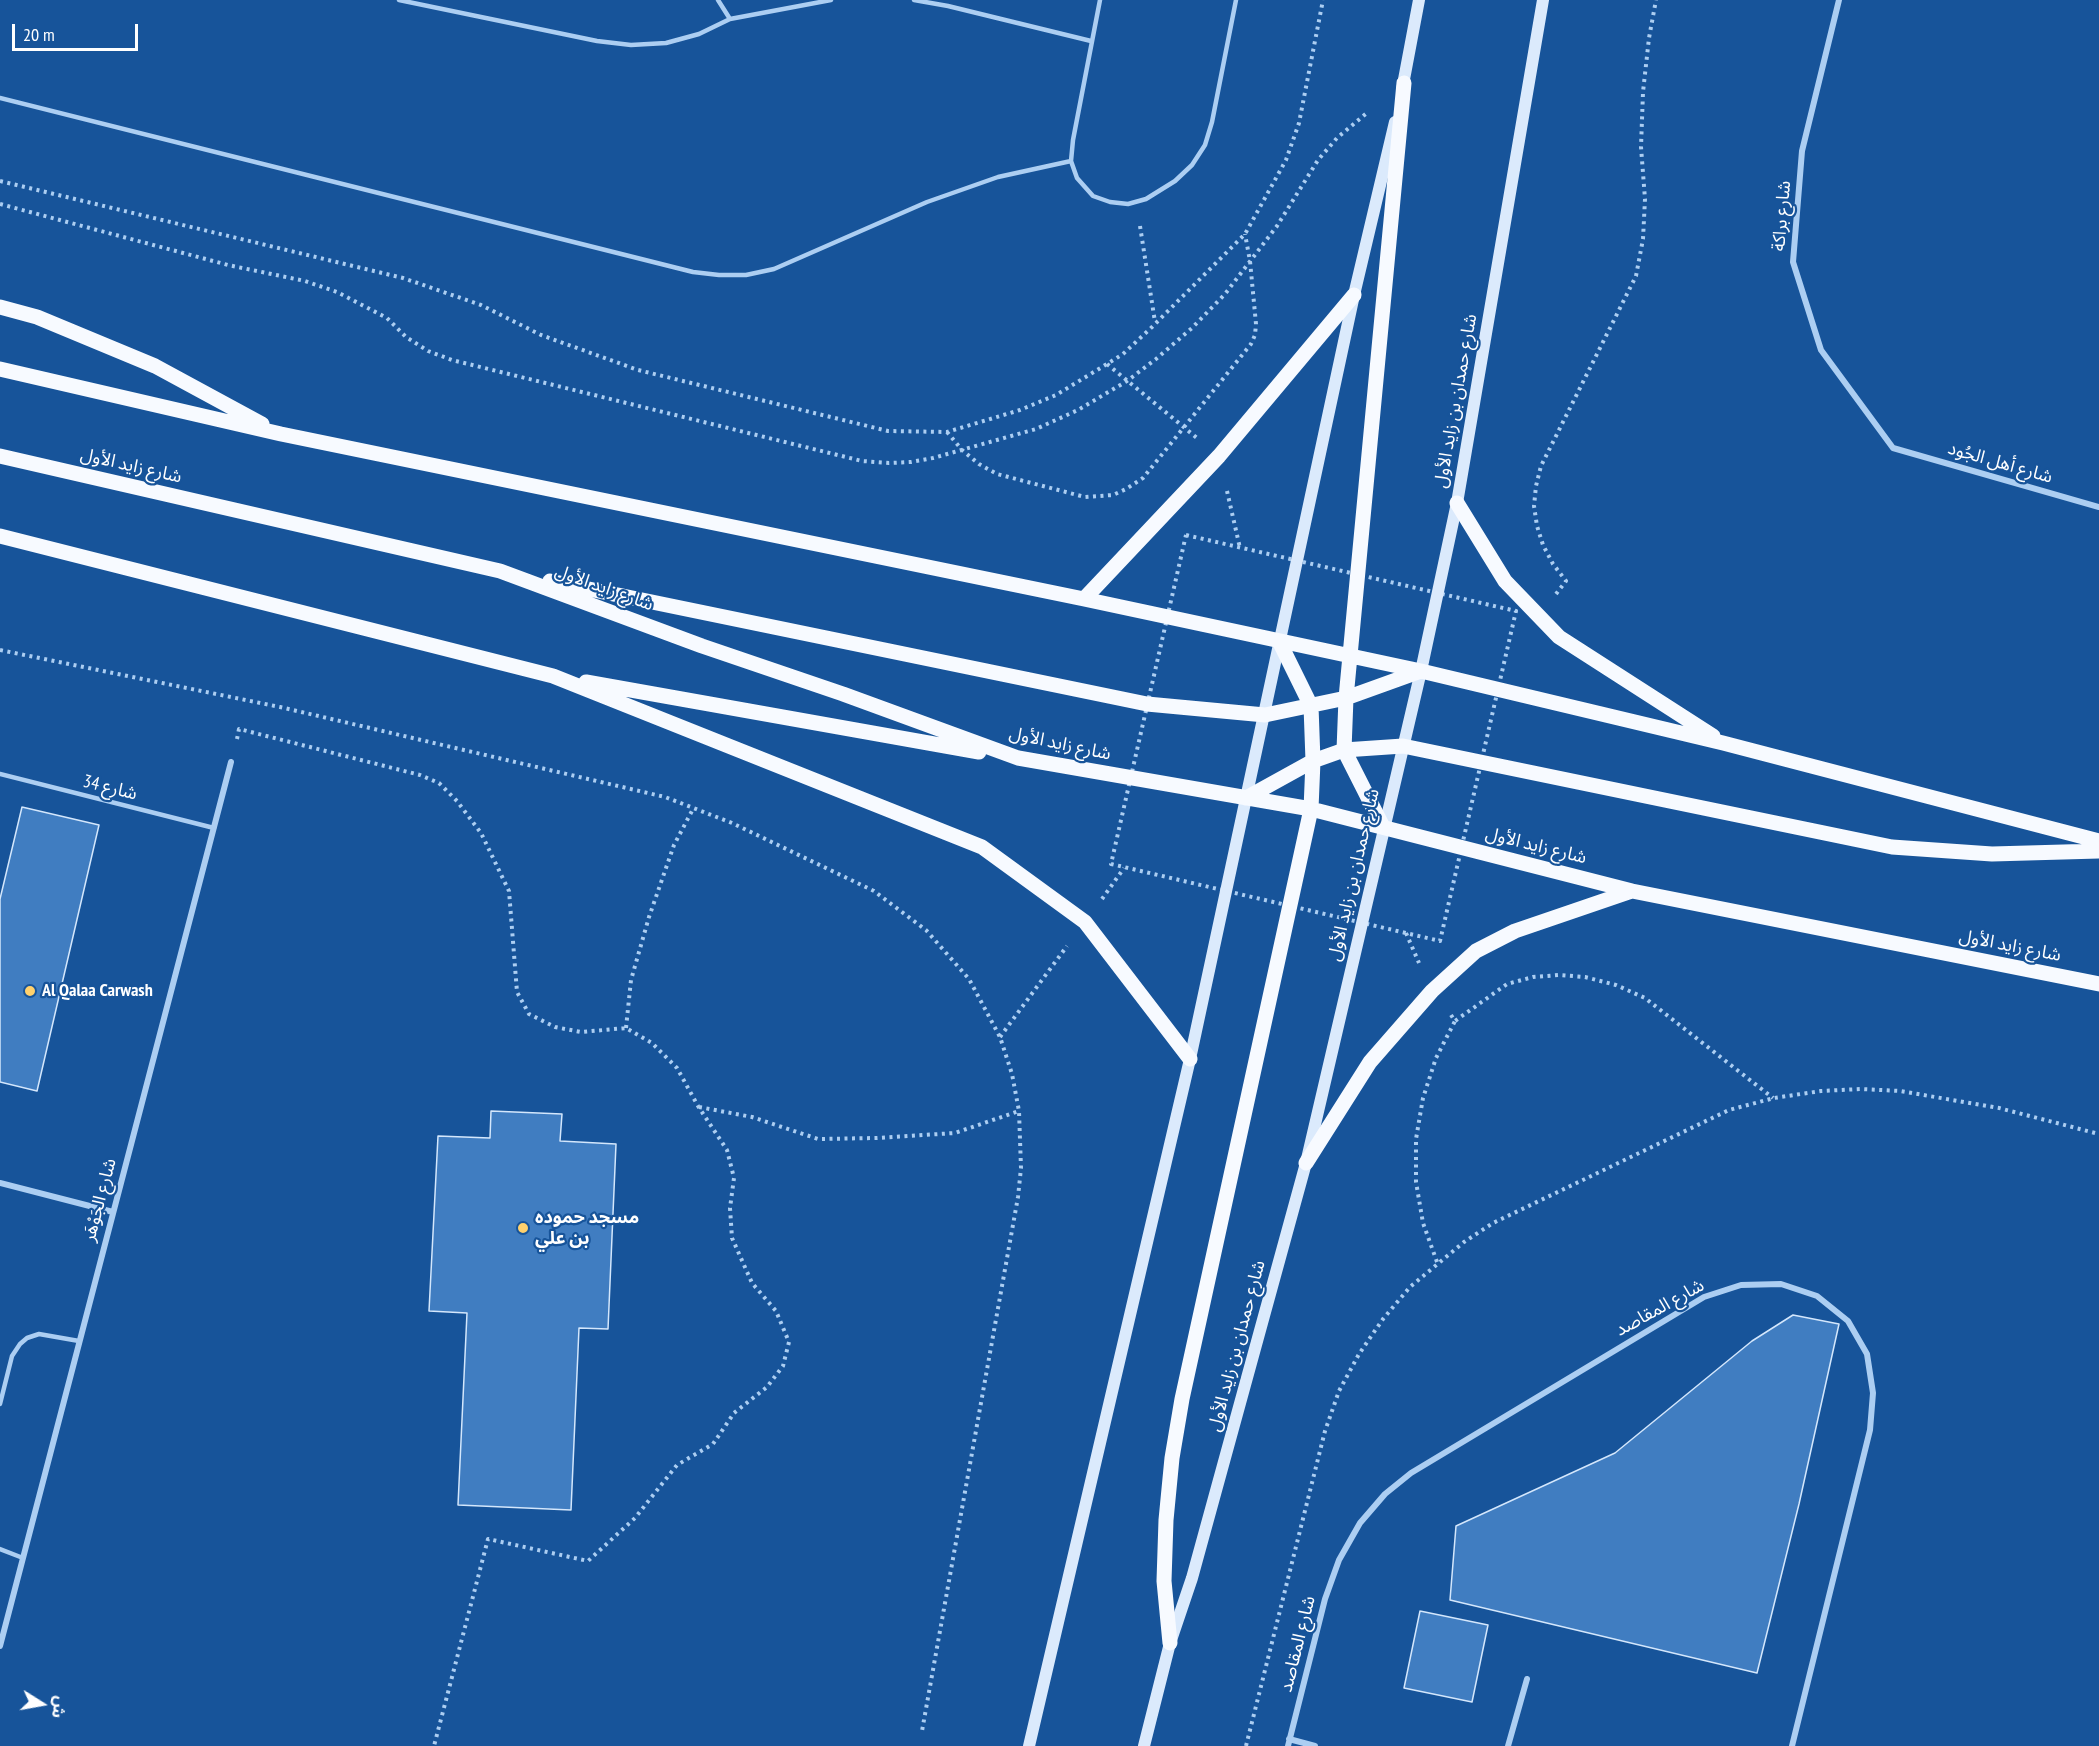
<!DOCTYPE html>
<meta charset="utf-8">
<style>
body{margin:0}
#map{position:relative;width:2099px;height:1746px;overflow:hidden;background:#17549a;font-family:"PT Sans Narrow","Noto Sans Arabic",sans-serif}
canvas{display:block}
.north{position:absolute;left:12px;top:1674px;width:60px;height:60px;-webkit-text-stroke:4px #17549a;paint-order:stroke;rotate:101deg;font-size:16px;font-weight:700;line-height:24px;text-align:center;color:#fff}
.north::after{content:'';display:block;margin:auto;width:21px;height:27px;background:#fff;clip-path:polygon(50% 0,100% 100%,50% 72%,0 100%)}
.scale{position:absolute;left:12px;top:24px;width:126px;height:27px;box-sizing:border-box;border:3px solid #fff;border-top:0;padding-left:8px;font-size:18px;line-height:21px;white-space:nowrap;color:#fff;-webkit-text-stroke:4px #17549a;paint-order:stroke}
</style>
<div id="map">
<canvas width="2099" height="1746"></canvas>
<div class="north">ش</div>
<div class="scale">20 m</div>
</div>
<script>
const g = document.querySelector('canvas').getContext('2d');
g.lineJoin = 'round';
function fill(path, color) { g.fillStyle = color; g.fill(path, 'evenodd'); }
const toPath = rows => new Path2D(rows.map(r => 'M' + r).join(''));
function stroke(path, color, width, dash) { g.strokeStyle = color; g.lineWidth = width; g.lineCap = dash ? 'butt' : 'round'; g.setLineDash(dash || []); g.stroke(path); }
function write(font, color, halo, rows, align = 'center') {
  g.font = font + ' "PT Sans Narrow","Noto Sans Arabic",sans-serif'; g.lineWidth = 4.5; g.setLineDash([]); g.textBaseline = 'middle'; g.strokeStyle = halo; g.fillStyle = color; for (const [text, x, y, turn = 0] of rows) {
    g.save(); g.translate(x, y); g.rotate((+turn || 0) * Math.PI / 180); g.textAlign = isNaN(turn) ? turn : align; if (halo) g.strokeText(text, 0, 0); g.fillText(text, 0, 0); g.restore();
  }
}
const building = toPath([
 [22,807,99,825,37,1091,0,1082,0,899,22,807],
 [491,1111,562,1114,560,1141,616,1144,608,1329,579,1328,571,1510,458,1505,467,1313,429,1311,438,1136,490,1138,491,1111],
 [1793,1315,1839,1324,1799,1504,1757,1673,1450,1600,1456,1526,1615,1453,1752,1341,1793,1315],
 [1420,1611,1488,1625,1472,1702,1404,1688,1420,1611]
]);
fill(building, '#407dc1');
stroke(building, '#d4e7fc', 1.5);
stroke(toPath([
 [0,181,403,278,481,305,541,335,638,370,888,431,947,432,1020,410,1056,395,1107,364,1123,354,1152,327,1245,234,1286,160,1299,123,1323,0],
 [0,204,228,265,305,281,337,292,387,318,406,337,428,351,452,360,862,461,889,463,911,462,933,458,1036,429,1078,410,1127,381,1156,359,1192,328,1225,294,1277,226,1318,160,1337,138,1368,112],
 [1140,226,1155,322],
 [1107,364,1197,438],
 [947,432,962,450,979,464,997,474,1085,497,1113,495,1126,489,1143,478,1251,344,1255,335,1256,324,1250,261,1245,234],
 [1227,491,1240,548],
 [1186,535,1516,611,1440,941,1111,864,1186,535],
 [1556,594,1566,581,1553,564,1543,545,1537,526,1534,506,1536,486,1541,466,1636,276,1643,239,1645,199,1641,147,1643,92,1649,38,1656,0],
 [0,650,280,707,665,797,732,823,874,891,926,930,969,979,1000,1037,1012,1074,1019,1111,1021,1168,1018,1197,922,1731],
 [237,739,239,729,420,775,439,783,457,801,481,833,509,891,517,992,529,1014,555,1027,581,1032,626,1028,652,1043,677,1068,698,1106,727,1150,734,1178,730,1208,732,1238,752,1283,776,1311,789,1342,783,1366,767,1387,734,1413,713,1444,677,1465,635,1518,588,1561,488,1539,434,1746],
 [1102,899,1124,868],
 [1406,933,1419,963],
 [1451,1015,1455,1021,1507,984,1533,977,1559,975,1585,977,1616,985,1645,998,1773,1098],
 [626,1028,631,980,649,917,674,845,693,809],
 [1000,1037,1067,946],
 [699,1107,752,1117,818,1139,877,1138,955,1133,1019,1111],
 [1437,1262,1423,1223,1416,1182,1416,1139,1423,1098,1436,1058,1455,1021],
 [1246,1746,1325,1431,1339,1391,1359,1354,1383,1319,1410,1287,1464,1242,1493,1223,1729,1110,1774,1098,1821,1091,1861,1089,1900,1091,1999,1108,2099,1134]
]), '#accef2', 4, [3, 4.5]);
stroke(toPath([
 [399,0,597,41,631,45,666,43,699,34,730,19,831,0],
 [718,0,730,19],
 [914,0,948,6,1091,41],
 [1100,0,1073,140,1071,161,1077,178,1093,196,1110,202,1128,204,1146,199,1175,181,1192,165,1205,145,1212,122,1236,0],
 [0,98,693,272,719,275,746,275,774,269,927,202,998,177,1071,161],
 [0,774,214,828],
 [0,1404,12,1356,20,1344,27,1338,39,1334,79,1341],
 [0,1549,23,1558]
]), '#accef2', 4.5);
stroke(toPath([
 [1839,0,1802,151,1793,262,1821,350,1893,448,2099,507],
 [0,1183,113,1212],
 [0,1646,231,762],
 [1289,1739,1315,1746],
 [1288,1746,1325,1599,1339,1560,1360,1523,1385,1494,1411,1473,1704,1297,1741,1285,1781,1284,1817,1296,1848,1321,1867,1354,1873,1393,1870,1430,1792,1746],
 [1508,1746,1527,1679]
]), '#accef2', 6);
stroke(toPath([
 [1402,90,1419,0],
 [1029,1746,1190,1059,1354,295,1395,122],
 [1144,1746,1170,1643,1192,1578,1306,1163,1421,671,1457,503,1543,0]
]), '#dbeafc', 12);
stroke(toPath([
 [0,307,37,317,155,366,262,424],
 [0,369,281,434,1084,599,1421,671,1723,743,2099,841],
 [0,456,500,571,702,646,843,694,1018,758,1311,809,1632,891,2099,984],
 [1457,503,1505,581,1559,637,1713,736],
 [0,536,553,676,982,847,1085,922,1190,1059],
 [550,581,1147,704,1265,715,1346,698,1421,671],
 [1084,599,1219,456,1354,295],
 [586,682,979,752],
 [1246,798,1313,761,1344,750,1403,746,1892,847,1992,854,2099,851],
 [1383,827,1344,750,1346,698,1404,83],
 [1306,1163,1370,1062,1432,991,1476,951,1515,931,1632,891],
 [1170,1643,1164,1581,1166,1520,1172,1458,1182,1399,1311,809,1313,761,1311,706,1279,641]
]), '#f7faff', 15);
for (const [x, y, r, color] of [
 [30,991,6,"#ffd16d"],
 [523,1228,6,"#ffd16d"]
]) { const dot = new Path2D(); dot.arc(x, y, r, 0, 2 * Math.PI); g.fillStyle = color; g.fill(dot); stroke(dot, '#17549a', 2); }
write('18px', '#fff', '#17549a', [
 ["شارع براكة",1782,216,-85],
 ["شارع حمدان بن زايد الأول",1456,401,-80],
 ["شارع أهل الجُود",2000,463,16],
 ["شارع زايد الأول",131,466,13],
 ["شارع زايد الأول",604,588,20],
 ["شارع زايد الأول",1060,744,12],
 ["شارع 34",110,788,14],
 ["شارع زايد الأول",1536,846,14],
 ["شارع حمدان بن زايد الأول",1354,875,-77],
 ["شارع زايد الأول",2010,946,11],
 ["شارع الجَوْهَر",100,1200,-75],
 ["شارع المقاصد",1660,1308,-29],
 ["شارع حمدان بن زايد الأول",1237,1346,-75],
 ["شارع المقاصد",1298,1644,-76]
]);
write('bold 18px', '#fff', '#17549a', [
 ["Al Qalaa Carwash",42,991],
 ["مسجد حموده",535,1218],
 ["بن علي",535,1239]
], 'left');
</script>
